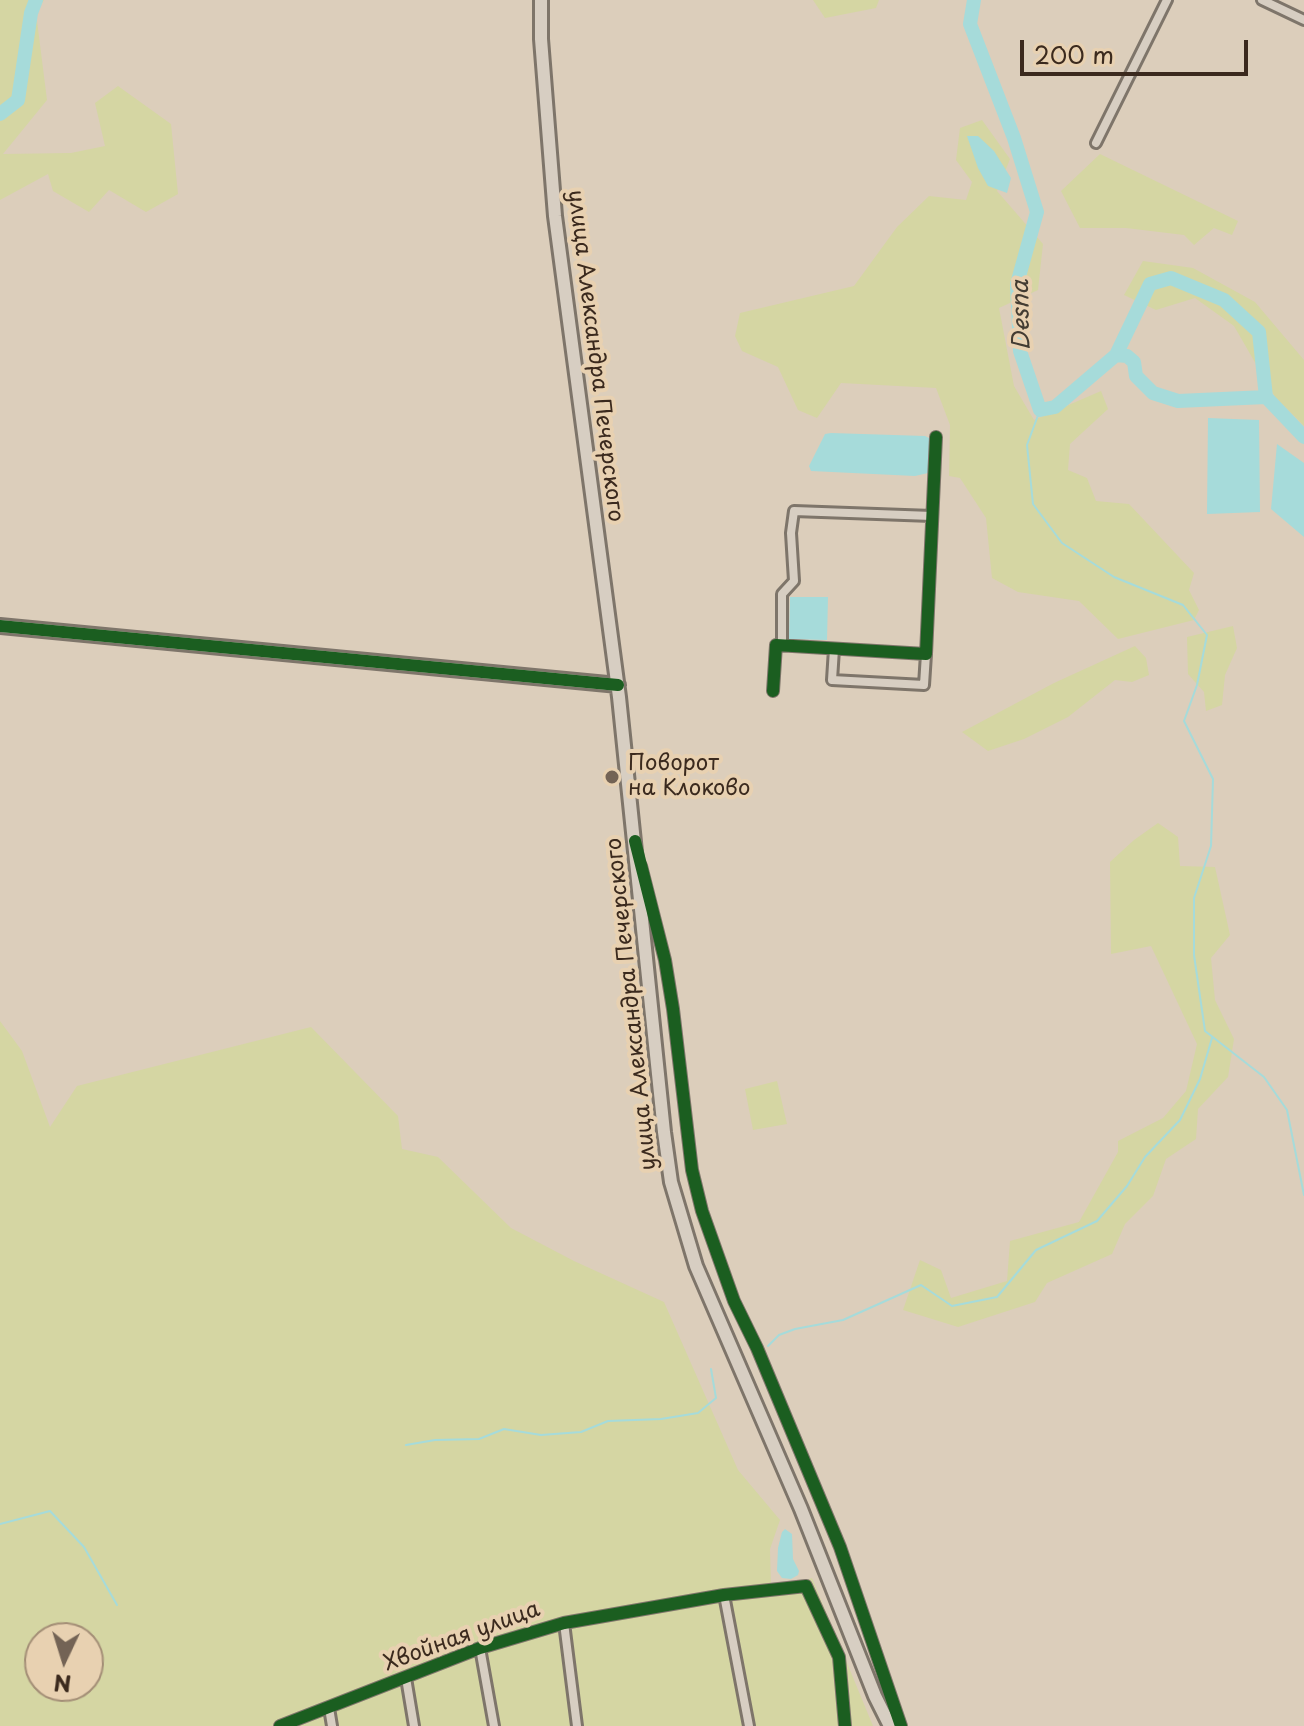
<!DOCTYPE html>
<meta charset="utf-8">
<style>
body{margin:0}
#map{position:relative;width:1304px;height:1726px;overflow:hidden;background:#dccebb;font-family:"Playpen Sans",sans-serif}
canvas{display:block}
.north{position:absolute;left:24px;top:1622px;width:80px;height:80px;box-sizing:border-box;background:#e8d1b1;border:2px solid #a38e76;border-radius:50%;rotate:184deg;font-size:22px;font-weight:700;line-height:32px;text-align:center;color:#3b2a1e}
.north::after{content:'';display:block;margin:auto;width:28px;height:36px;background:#736355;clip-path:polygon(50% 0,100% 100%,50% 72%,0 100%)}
.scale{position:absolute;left:1020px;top:40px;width:228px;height:36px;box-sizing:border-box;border:4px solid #3b2a1e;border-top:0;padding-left:10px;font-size:24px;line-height:28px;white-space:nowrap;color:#3b2a1e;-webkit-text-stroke:6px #e8d1b1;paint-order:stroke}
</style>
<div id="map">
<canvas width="1304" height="1726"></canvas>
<div class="north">N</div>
<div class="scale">200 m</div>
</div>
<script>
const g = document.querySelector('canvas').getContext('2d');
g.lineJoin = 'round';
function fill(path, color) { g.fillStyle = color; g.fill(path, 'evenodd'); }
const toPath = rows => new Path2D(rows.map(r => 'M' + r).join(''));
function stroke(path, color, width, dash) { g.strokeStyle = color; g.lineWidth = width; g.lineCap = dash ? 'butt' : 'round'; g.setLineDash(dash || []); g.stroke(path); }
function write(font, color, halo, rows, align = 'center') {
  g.font = font + ' "Playpen Sans",sans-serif'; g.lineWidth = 8; g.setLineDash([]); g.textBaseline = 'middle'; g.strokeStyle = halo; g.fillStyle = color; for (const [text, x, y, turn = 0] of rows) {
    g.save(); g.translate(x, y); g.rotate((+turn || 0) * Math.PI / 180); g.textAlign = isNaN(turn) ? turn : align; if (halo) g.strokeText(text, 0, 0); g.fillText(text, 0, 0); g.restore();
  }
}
fill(toPath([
 [0,0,44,0,36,13,47,100,3,154,71,153,105,146,95,103,118,86,171,124,178,194,146,212,109,190,89,212,53,191,48,174,0,200],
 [813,0,879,0,876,8,825,18],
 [982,120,1010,159,997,191,1043,244,1038,290,999,308,1014,386,1034,420,1101,391,1108,409,1070,444,1068,470,1087,478,1096,501,1129,504,1194,573,1189,590,1199,610,1194,620,1118,639,1079,601,1018,592,992,578,986,518,960,478,949,476,950,425,936,388,841,383,817,418,798,410,778,367,742,351,735,336,740,313,854,286,897,227,929,196,966,200,972,182,956,160,960,128],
 [1100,154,1238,221,1232,235,1214,228,1194,245,1184,235,1126,228,1080,228,1061,191],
 [1143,261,1193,268,1255,302,1304,360,1304,426,1275,397,1234,326,1195,298,1156,310,1124,295],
 [1233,626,1237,648,1225,675,1222,705,1206,711,1204,692,1188,674,1187,637],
 [1135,646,1146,658,1149,675,1132,682,1115,680,1068,717,1024,739,988,751,962,732,1054,683],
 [1158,823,1178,837,1180,866,1215,867,1230,935,1211,958,1215,1000,1234,1039,1228,1077,1198,1109,1196,1139,1166,1159,1153,1196,1125,1224,1112,1254,1047,1283,1035,1302,958,1327,903,1310,920,1260,941,1270,951,1298,1007,1281,1010,1241,1079,1222,1118,1152,1118,1141,1163,1118,1186,1091,1197,1044,1151,946,1111,954,1110,862,1134,840],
 [0,1021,22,1051,50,1127,77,1086,311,1027,398,1116,402,1149,438,1157,511,1228,574,1261,664,1302,738,1470,780,1520,770,1549,771,1585,798,1583,812,1578,873,1726,0,1726],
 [40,1638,88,1638,88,1686,40,1686],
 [777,1081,787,1124,753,1130,745,1089]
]), '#d5d6a3');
fill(toPath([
 [967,136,978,136,994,151,1011,178,1007,193,988,186,978,168],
 [1208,418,1259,420,1260,512,1207,514],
 [831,433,925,436,931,439,933,445,932,468,928,473,915,476,811,471,809,466,825,434],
 [1277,444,1304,463,1304,537,1271,509],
 [790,597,828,597,827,640,789,639],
 [785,1529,792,1534,793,1559,799,1571,798,1575,791,1579,782,1578,777,1571,778,1548,782,1532]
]), '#a6dbda');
stroke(toPath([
 [1040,410,1027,445,1033,504,1062,543,1114,577,1183,605,1207,635,1197,685,1184,721,1213,779,1211,846,1194,898,1194,955,1205,1031,1264,1077,1287,1110,1304,1195],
 [768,1346,779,1335,795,1329,843,1320,921,1285,952,1306,997,1297,1036,1250,1097,1221,1127,1186,1145,1157,1180,1120,1200,1079,1212,1038],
 [406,1445,435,1440,479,1439,504,1429,541,1435,581,1432,608,1421,661,1419,698,1413,716,1398,711,1369],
 [0,1524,50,1511,84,1547,117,1605]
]), '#a6dbda', 2);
stroke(toPath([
 [974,0,970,24,1014,138,1037,212,1017,284,1020,351,1040,410,1055,407,1116,355,1150,284,1171,278,1224,300,1259,332,1266,397,1304,437],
 [0,114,18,100,31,13,36,0],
 [1116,355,1127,356,1134,362,1136,376,1153,393,1178,401,1266,397]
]), '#a6dbda', 14);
const street = toPath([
 [1262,0,1304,20],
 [1096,143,1167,0],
 [782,646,782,594,794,581,791,533,794,511,932,516],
 [834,649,832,680,924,685,926,654],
 [773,691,776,645,926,654,936,437],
 [641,866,665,960,673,1009,692,1170,702,1211,734,1301,757,1348,840,1547,901,1726],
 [724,1595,749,1726],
 [564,1623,577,1726],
 [480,1648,494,1726],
 [406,1678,414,1726],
 [329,1708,332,1726],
 [280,1726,480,1648,564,1623,724,1595,806,1586,839,1657,845,1726]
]);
const secondary = toPath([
 [541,0,541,39,555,216,619,697,664,1132,671,1182,696,1266,801,1509,875,1696,890,1726],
 [0,626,618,685]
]);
stroke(street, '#7e756a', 14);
stroke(secondary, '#7e756a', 18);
stroke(street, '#d7cec2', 8);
stroke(secondary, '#d7cec2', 12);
stroke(toPath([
 [0,626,618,685],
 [773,691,776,645,926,654,936,437],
 [635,841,665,960,673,1009,692,1170,702,1211,734,1301,757,1348,840,1547,901,1726],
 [280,1726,480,1648,564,1623,724,1595,806,1586,839,1657,845,1726]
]), '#1b5e20', 12);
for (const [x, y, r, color] of [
 [612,777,8,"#736355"]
]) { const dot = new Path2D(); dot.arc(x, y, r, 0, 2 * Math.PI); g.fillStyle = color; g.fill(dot); stroke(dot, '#e8d1b1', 3); }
write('22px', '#3b2a1e', '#e8d1b1', [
 ["улица Александра Печерского",595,356,83],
 ["улица Александра Печерского",632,1004,-96],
 ["Хвойная улица",462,1637,-20]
]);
write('22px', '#3b2a1e', '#e8d1b1', [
 ["Поворот",628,764],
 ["на Клоково",628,789]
], 'left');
write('italic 24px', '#433c32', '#e8d1b1', [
 ["Desna",1022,315,-91]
]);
</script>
